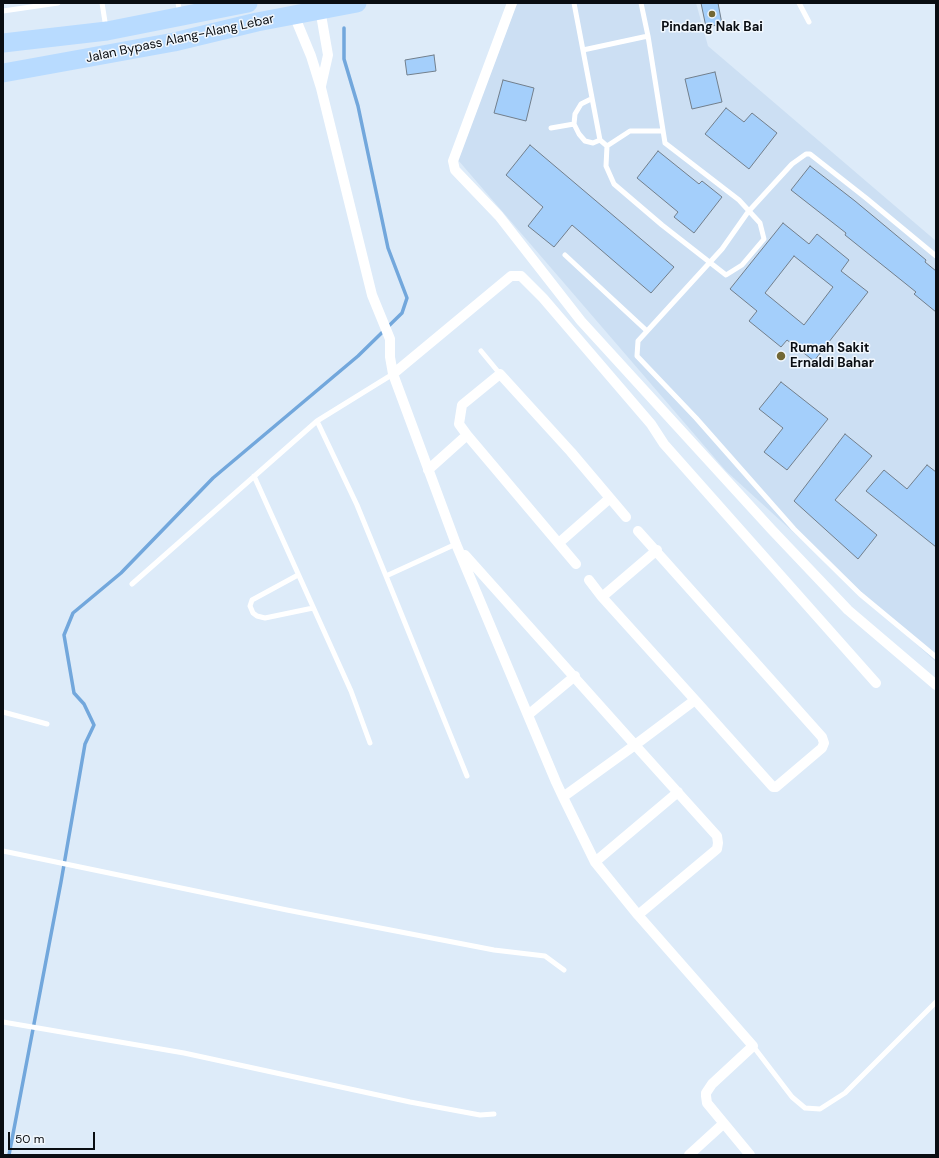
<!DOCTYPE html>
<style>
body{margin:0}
#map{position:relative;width:939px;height:1158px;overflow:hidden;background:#ddebf9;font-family:"DM Sans",sans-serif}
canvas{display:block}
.frame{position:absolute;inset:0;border:4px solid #090d12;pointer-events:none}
.scale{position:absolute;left:8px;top:1132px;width:87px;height:18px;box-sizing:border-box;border:2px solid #090d12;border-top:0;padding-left:5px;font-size:12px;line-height:14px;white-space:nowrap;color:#090d12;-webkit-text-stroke:3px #f1f7fd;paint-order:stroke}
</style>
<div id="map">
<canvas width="939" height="1158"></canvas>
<div class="frame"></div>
<div class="scale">50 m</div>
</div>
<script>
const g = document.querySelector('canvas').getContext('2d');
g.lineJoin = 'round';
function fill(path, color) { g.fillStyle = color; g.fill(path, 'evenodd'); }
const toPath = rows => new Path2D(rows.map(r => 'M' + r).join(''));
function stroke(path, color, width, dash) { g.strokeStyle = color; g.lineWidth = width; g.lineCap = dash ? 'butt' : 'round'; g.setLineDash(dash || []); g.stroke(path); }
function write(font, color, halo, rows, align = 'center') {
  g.font = font + ' "DM Sans",sans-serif'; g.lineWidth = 3; g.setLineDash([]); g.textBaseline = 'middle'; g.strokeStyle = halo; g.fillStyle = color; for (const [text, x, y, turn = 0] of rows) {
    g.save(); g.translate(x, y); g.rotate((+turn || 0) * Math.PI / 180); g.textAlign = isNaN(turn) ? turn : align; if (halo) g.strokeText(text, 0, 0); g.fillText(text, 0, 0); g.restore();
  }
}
fill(toPath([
 [517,3,696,3,708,46,936,241,936,662,726,471,458,160]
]), '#ccdff3');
stroke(toPath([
 [9,1155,61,882,85,744,94,725,84,704,74,693,64,635,73,613,121,573,213,478,358,356,402,313,407,298,388,248,358,106,344,59,344,28]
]), '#72a7dc', 3.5);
const building = toPath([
 [701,3,718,3,722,24,706,27,701,3],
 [434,55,436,71,407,75,405,60,434,55],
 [715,72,722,102,692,109,685,79,715,72],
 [503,80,534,88,526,121,494,113,503,80],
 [726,108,744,122,752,113,777,133,749,169,705,134,726,108],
 [530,145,674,267,651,293,572,225,554,247,528,226,543,207,506,175,530,145],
 [658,151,699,184,702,181,722,197,694,233,674,217,678,212,637,178,658,151],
 [810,166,855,201,926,260,925,262,936,271,936,312,914,294,916,292,845,235,846,233,791,190,810,166],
 [783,223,809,244,817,234,849,260,841,271,868,292,814,361,787,340,781,347,749,321,757,311,730,289,783,223],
 [794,256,833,287,804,325,765,293,794,256],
 [781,382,828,419,787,470,764,452,783,428,759,409,781,382],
 [845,434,872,456,835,500,877,535,858,559,794,501,845,434],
 [927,465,936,472,936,547,866,491,884,470,907,489,927,465]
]);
fill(building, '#a4cffb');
stroke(building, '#727f8c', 1);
stroke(toPath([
 [102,3,106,28],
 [178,3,180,13],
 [574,3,600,140,607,146,630,131,663,131],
 [799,3,809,22],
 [3,11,58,3],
 [583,50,648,36],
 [591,99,581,104,575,114,574,124,579,134,585,141,593,143,600,140],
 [551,128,574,124],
 [607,146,606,166,614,184,662,225,726,275,742,265,764,239,760,223,739,200,665,143,648,36,641,3],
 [565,255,647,331],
 [936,256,866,198,810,154,806,154,792,164,748,212,722,249,638,341,637,356,696,418,794,529,860,594,936,657],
 [481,351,500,374],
 [393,374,317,421,357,505,386,576,456,544],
 [254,476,351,691,370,743],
 [298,575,252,600,250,606,253,613,257,616,265,618,313,608],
 [386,576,467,776],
 [132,584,317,421],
 [3,712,47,724],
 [3,851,287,910,494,950,545,956,564,970],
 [3,1022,184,1053,410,1102,480,1115,494,1114],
 [753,1046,792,1097,805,1108,820,1109,845,1093,936,1002]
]), '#fff', 5);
stroke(toPath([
 [512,3,453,161,455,170,499,216,581,321,772,530,848,610,936,685],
 [320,9,328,55,321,86],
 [294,15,311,56,321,88,372,295,390,339,390,357,393,374,456,544,556,782,563,797,595,862,638,915,717,849,718,843,717,836,635,745,563,797],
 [393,374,511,276,521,276,543,298,651,424,664,444,876,683],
 [467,435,459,424,462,405,500,374,571,452,626,517],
 [428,470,467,435,576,564],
 [638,531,822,737,824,743,822,748,776,787,773,787,695,700],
 [560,542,610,498],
 [465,555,635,745,695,700,602,597,589,580],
 [602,597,657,550],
 [528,715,575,676],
 [595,862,678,792],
 [638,915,753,1046,712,1084,706,1093,706,1096,707,1103,750,1155],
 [689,1155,723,1124]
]), '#fff', 10);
stroke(toPath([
 [3,43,107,31,248,3],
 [3,73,174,42,257,22,357,3]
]), '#b8dbff', 19);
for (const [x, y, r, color] of [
 [712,14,4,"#726835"],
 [781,356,5,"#726835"]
]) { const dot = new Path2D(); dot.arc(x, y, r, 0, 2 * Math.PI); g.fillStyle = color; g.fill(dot); stroke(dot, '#f1f7fd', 1.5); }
write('bold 13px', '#090d12', '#f1f7fd', [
 ["Pindang Nak Bai",712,28],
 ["Rumah Sakit",790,349,"left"],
 ["Ernaldi Bahar",790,364,"left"]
]);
write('13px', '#090d12', '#f1f7fd', [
 ["Jalan Bypass Alang-Alang Lebar",180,39,-12]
]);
</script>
